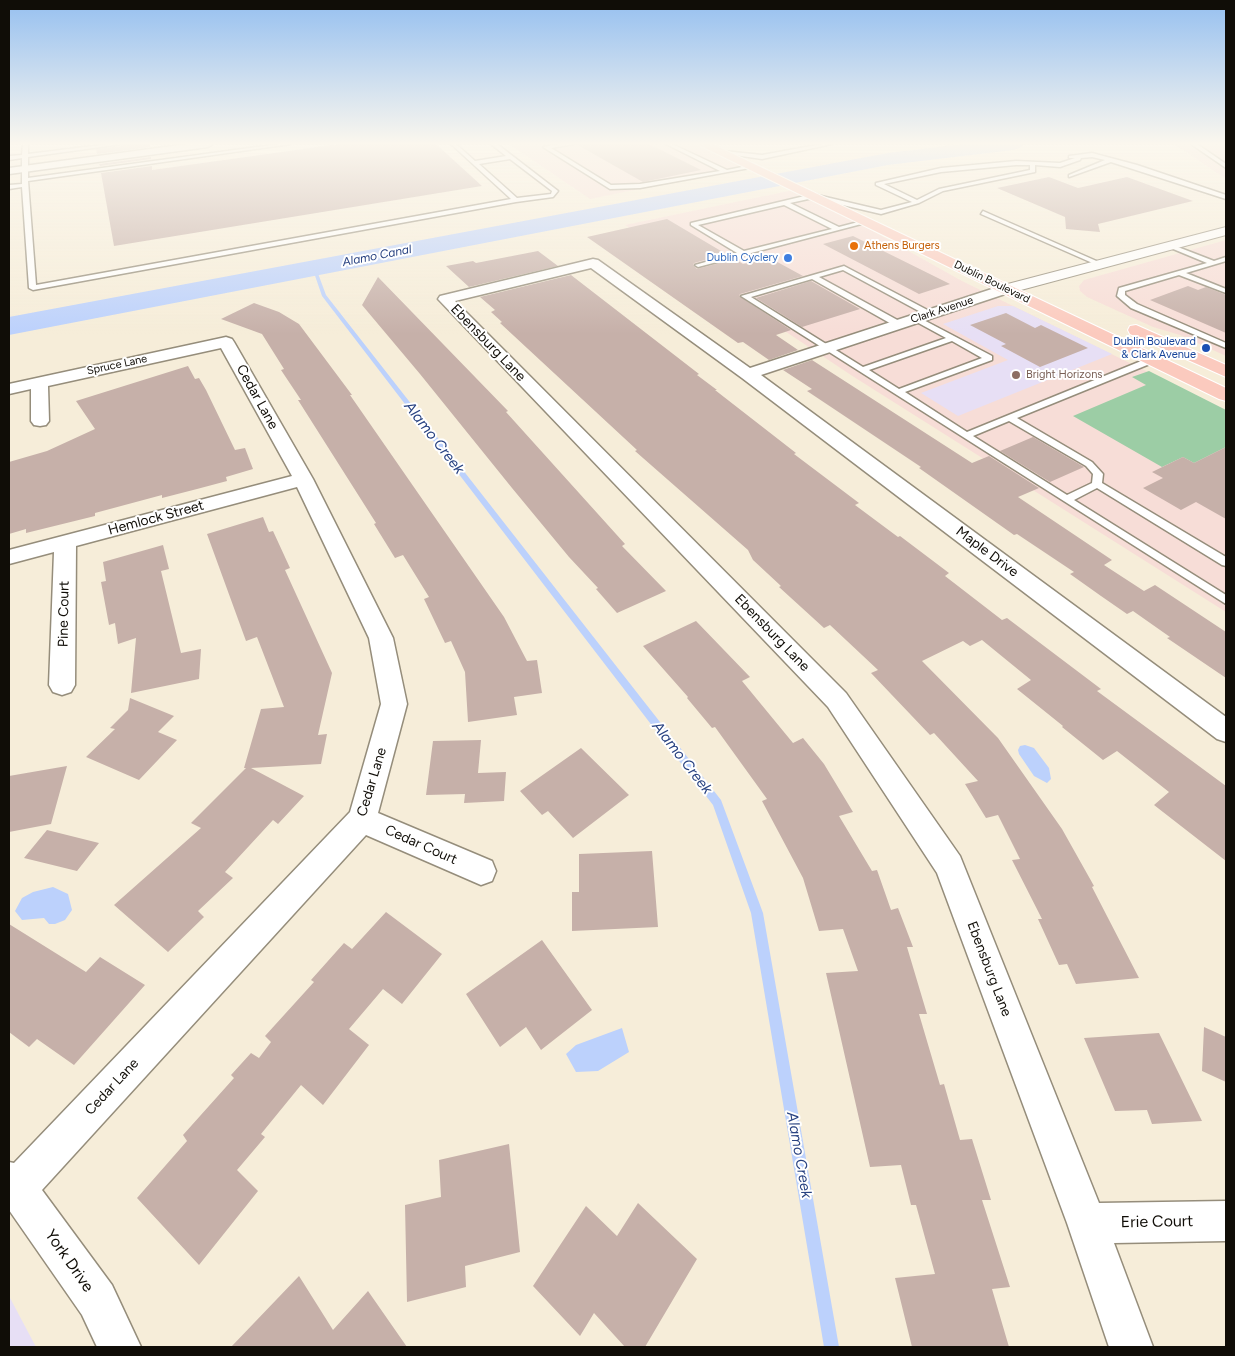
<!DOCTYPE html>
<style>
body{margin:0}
#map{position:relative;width:1235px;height:1356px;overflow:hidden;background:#f6edd9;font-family:Figtree,sans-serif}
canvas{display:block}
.frame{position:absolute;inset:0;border:10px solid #100d07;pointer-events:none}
</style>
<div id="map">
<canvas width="1235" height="1356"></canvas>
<div class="frame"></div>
</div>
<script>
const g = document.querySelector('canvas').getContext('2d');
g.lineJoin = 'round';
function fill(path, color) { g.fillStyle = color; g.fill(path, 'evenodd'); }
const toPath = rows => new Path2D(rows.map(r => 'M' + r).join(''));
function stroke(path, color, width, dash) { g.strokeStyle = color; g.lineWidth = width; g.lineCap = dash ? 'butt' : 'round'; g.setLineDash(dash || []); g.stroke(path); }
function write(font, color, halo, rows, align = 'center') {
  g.font = font + ' Figtree,sans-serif'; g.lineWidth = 4; g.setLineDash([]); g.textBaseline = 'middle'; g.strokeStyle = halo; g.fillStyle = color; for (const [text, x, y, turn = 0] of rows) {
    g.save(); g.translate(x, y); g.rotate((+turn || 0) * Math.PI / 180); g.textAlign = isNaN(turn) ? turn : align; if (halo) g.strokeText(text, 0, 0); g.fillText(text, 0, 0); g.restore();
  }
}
fill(toPath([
 [509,144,703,144,747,165,737,169,590,199],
 [1174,144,1226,144,1226,179],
 [798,189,962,281,1226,410,1226,612,854,377,625,225],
 [1226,240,1226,356,1180,335,1153,327,1087,297,1080,291,1079,286,1084,280]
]), '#f7ddd7');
fill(toPath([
 [998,306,1013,306,1112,354,958,416,921,393,1008,360,943,324],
 [9,1296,36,1347,9,1347]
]), '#e7dff5');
fill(toPath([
 [1149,371,1226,410,1226,447,1194,463,1183,457,1162,467,1073,416,1146,385,1132,377]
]), '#9ccda5');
fill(toPath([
 [1025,745,1034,748,1049,768,1051,779,1047,783,1034,776,1019,754,1018,750,1020,746],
 [53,887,68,894,72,910,65,920,55,924,49,924,44,918,22,920,15,911,22,898,33,892],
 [622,1028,629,1052,598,1071,576,1072,566,1054,576,1045]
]), '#bcd1fc');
fill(toPath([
 [312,267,316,268,326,295,721,800,763,913,839,1347,824,1347,751,913,713,805,322,296,312,267]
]), '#bcd1fc');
fill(toPath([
 [963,144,1023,144,1020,148,1013,150,888,165,9,335,9,317,888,153,963,144]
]), '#bcd1fc');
fill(toPath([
 [124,144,150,144,150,147,97,154,96,149,122,146],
 [339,144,436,144,482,186,114,246,101,173,152,166,152,170],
 [576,144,649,144,701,170,643,182],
 [151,157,151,159,100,166,99,164],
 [1049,177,1078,188,1127,177,1193,201,1098,224,1100,232,1066,229,1065,217,997,188],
 [667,219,726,254,694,263,693,265,697,269,735,259,743,264,770,258,803,276,740,294,739,296,791,330,776,335,798,350,769,360,743,342,738,343,587,237],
 [853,236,950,284,919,294,823,244],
 [538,251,558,266,469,287,446,266,473,261,476,263],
 [571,275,699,374,697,375,717,390,715,390,796,453,794,454,859,503,855,505,898,537,900,536,949,573,945,576,1002,620,1007,618,1101,689,1097,691,1226,786,1226,861,1154,805,1169,792,1117,751,1103,760,1062,727,1063,726,1017,689,1031,680,982,640,970,646,963,641,922,661,998,738,1062,829,1094,886,1092,887,1139,978,1076,984,1067,964,1059,965,1038,919,1042,919,1012,860,1020,859,998,815,986,818,965,784,978,781,934,733,930,735,871,673,878,670,830,625,824,628,779,587,781,586,753,560,748,550,635,451,637,450,500,323,502,322,491,312,495,310,480,297],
 [378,277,508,411,506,412,625,544,622,546,666,591,617,613,596,589,598,588,569,557,512,488,420,374,362,305],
 [811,281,860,309,802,327,756,298],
 [1188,286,1198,290,1206,287,1226,295,1226,333,1150,300],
 [254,303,279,312,299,324,352,395,350,395,504,617,527,661,537,660,542,693,514,697,517,715,468,722,465,672,451,641,445,643,424,599,429,597,403,555,395,558,374,524,376,523,298,400,301,400,281,370,284,369,262,334,221,319],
 [1006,313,1035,328,1041,325,1088,348,1040,367,1001,346,1006,344,970,325],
 [812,360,972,463,989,456,1039,488,1018,497,1112,560,1104,565,1144,591,1155,585,1226,632,1226,678,1167,638,1170,637,1133,611,1127,614,1101,596,1070,574,1074,572,1017,534,1014,535,919,468,921,467,807,391,812,389,783,370],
 [188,366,195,379,199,378,206,390,235,450,245,448,253,469,226,477,227,481,197,489,162,498,162,495,95,513,95,516,26,533,26,529,9,534,9,462,47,451,95,429,76,401],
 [1033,437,1084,467,1050,482,1000,451],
 [1226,447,1226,519,1196,502,1181,510,1143,488,1163,478,1152,472,1183,457,1194,463],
 [263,517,269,532,273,531,290,568,285,570,332,673,318,735,327,734,321,764,251,768,304,796,278,824,273,820,225,872,233,878,198,911,204,917,168,952,114,905,201,828,191,823,246,768,244,768,261,709,284,707,257,637,246,641,207,534],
 [163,545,169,569,161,571,181,653,201,649,199,679,131,693,136,638,118,644,115,623,109,625,101,582,106,581,103,562],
 [696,621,750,677,742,681,793,743,803,738,824,764,853,812,839,816,872,871,877,870,891,910,898,908,913,947,907,947,927,1014,919,1014,940,1085,944,1084,960,1140,972,1139,991,1200,982,1200,1010,1287,992,1289,1009,1347,912,1347,895,1278,935,1274,916,1205,911,1205,901,1165,870,1167,826,973,858,971,843,929,819,931,803,878,762,801,767,799,715,727,712,728,687,698,688,697,643,646],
 [130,698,174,716,158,732,177,740,139,780,86,757,115,729,110,728,128,710],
 [481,740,478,773,506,772,504,801,464,803,465,794,426,795,433,741],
 [581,748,629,795,573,838,548,811,542,815,520,791],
 [67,766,51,824,9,832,9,776],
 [47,830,99,843,77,871,24,858],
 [652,851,658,927,572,931,572,892,579,892,579,854],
 [386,912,442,954,402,1004,383,989,349,1029,369,1045,323,1105,301,1085,261,1134,265,1137,237,1170,258,1191,199,1265,137,1198,187,1141,183,1135,234,1078,231,1075,251,1053,259,1058,271,1042,265,1036,314,982,311,980,344,943,352,949],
 [9,924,86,972,100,957,145,985,74,1065,37,1039,29,1047,9,1032],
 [542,940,592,1010,541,1050,526,1027,500,1047,466,994],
 [1204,1027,1226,1037,1226,1082,1202,1071],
 [1159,1033,1202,1121,1152,1124,1147,1110,1115,1111,1084,1038],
 [509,1144,520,1252,465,1266,466,1287,407,1302,405,1205,441,1197,439,1160],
 [638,1203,697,1259,645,1347,625,1347,594,1313,580,1336,533,1286,586,1206,617,1236],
 [299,1276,333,1330,368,1291,407,1347,231,1347]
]), '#c6b0a9');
const service = toPath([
 [23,144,28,144,28,154,109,144,122,144,28,157,28,178,279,144,291,144,28,181,36,285,511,199,451,144,456,144,475,161,506,156,491,144,497,144,558,191,553,197,516,202,33,290,29,288,22,187,9,189,9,185,22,184,22,158,9,160,9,156,22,155,23,144],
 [510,159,552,191,551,194,517,198,479,164,510,159],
 [560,144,574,144,551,148,611,185,640,184,720,171,666,144,672,144,727,170,752,165,755,167,640,188,610,189,543,147,560,144],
 [822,144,832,144,762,159,721,153,724,151,762,155,822,144],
 [1191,144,1197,144,1226,164,1226,168,1191,144],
 [1092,153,1137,165,1226,195,1226,199,1111,162,1069,177,1069,175,1105,160,1092,157,1081,158,1080,160,1060,167,1035,165,1035,172,943,191,919,203,881,214,813,198,790,203,839,227,866,220,869,222,698,267,695,265,737,253,691,225,691,223,813,194,881,210,912,202,876,185,876,183,941,168,1016,161,1060,163,1075,158,1069,158,1069,156,1092,153],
 [1016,165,1030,165,1030,170,939,189,917,200,884,184,941,172,1016,165],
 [784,205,832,229,744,251,698,225,784,205],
 [983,211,1101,263,1102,264,1097,265,981,214,983,211],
 [1166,244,1170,244,1214,261,1226,257,1226,261,1186,273,1226,289,1226,293,1179,275,1125,291,1125,295,1137,304,1226,343,1226,348,1131,308,1117,296,1119,288,1207,263,1166,246,1166,244],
 [844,266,935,314,928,316,843,270,819,277,901,322,901,326,895,326,812,279,751,297,863,367,946,338,913,320,912,318,916,316,992,356,992,360,905,392,967,432,1151,357,1157,357,1157,361,1017,418,1092,462,1103,474,1102,483,1226,557,1226,566,1222,565,1097,488,1074,500,1226,595,1226,604,741,296,844,266],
 [952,341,982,358,899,389,869,370,952,341],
 [1009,421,1086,466,1093,474,1092,483,1067,495,973,436,1009,421]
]);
const minor = toPath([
 [187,144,213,144,208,147,9,174,9,168,187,144],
 [593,259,598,260,750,368,1001,286,1006,285,1011,286,1013,289,1011,292,761,375,1226,717,1226,742,1217,739,742,378,591,268,455,301,846,693,960,856,1099,1203,1226,1201,1226,1241,1114,1243,1153,1347,1109,1347,1067,1223,937,873,828,707,438,299,440,296,593,259],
 [226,337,232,339,234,342,313,479,393,638,407,704,378,813,492,861,496,871,492,881,481,885,366,835,42,1190,112,1285,141,1347,97,1347,82,1315,9,1210,9,1162,14,1163,350,812,381,704,369,638,297,487,76,546,75,685,71,692,62,695,53,692,49,685,54,552,9,564,9,550,292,476,221,348,48,386,49,421,46,425,40,426,34,425,31,421,31,389,9,394,9,384,226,337]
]);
const tertiary = toPath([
 [1226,227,1226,235,1006,294,1000,292,998,289,1000,286,1226,227]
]);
const primary = toPath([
 [697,144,712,144,1226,388,1226,401,1219,399,697,144],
 [1136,325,1226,365,1226,377,1130,334,1128,330,1130,326,1136,325]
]);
stroke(service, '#958d7b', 3);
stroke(minor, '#958d7b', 3);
stroke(tertiary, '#958d7b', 2);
stroke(primary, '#fff', 2);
fill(service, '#fff');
fill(minor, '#fff');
fill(tertiary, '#fff');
fill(primary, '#fbcabe');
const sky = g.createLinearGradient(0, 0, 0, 334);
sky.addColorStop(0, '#96c0f0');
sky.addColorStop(0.43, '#fbf7ee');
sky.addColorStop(1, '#fbf7ee00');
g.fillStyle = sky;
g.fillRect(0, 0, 1235, 334);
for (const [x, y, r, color] of [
 [854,246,5,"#e8710a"],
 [788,258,5,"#3f7fe0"],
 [1206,348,5,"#1a4fb4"],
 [1016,375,5,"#8d6e63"]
]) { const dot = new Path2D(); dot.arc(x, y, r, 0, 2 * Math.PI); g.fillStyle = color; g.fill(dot); stroke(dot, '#fff', 2); }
write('11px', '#c56008', '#fff', [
 ["Athens Burgers",864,246]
], 'left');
write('11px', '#366cbe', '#fff', [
 ["Dublin Cyclery",778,258]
], 'right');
write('11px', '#100d07', '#fff', [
 ["Dublin Boulevard",992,282,26],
 ["Clark Avenue",942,310,-18],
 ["Spruce Lane",117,365,-12]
]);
write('11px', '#164399', '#fff', [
 ["Dublin Boulevard",1196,342],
 ["& Clark Avenue",1196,355]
], 'right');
write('11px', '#785e54', '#fff', [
 ["Bright Horizons",1026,375]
], 'left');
write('italic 12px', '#284281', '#fff', [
 ["Alamo Canal",377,256,-11]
]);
write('14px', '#100d07', '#fff', [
 ["Ebensburg Lane",488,343,46],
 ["Cedar Lane",257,397,61],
 ["Hemlock Street",156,518,-15],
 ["Maple Drive",987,552,37],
 ["Pine Court",64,614,-89],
 ["Ebensburg Lane",772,633,46],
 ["Cedar Lane",372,782,-73],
 ["Cedar Court",421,845,24],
 ["Ebensburg Lane",989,969,69],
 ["Cedar Lane",112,1087,-47]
]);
write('italic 15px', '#284281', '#fff', [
 ["Alamo Creek",434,438,52],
 ["Alamo Creek",682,758,52],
 ["Alamo Creek",799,1155,80]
]);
write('16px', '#100d07', '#fff', [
 ["Erie Court",1157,1222,-1],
 ["York Drive",69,1261,55]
]);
</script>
